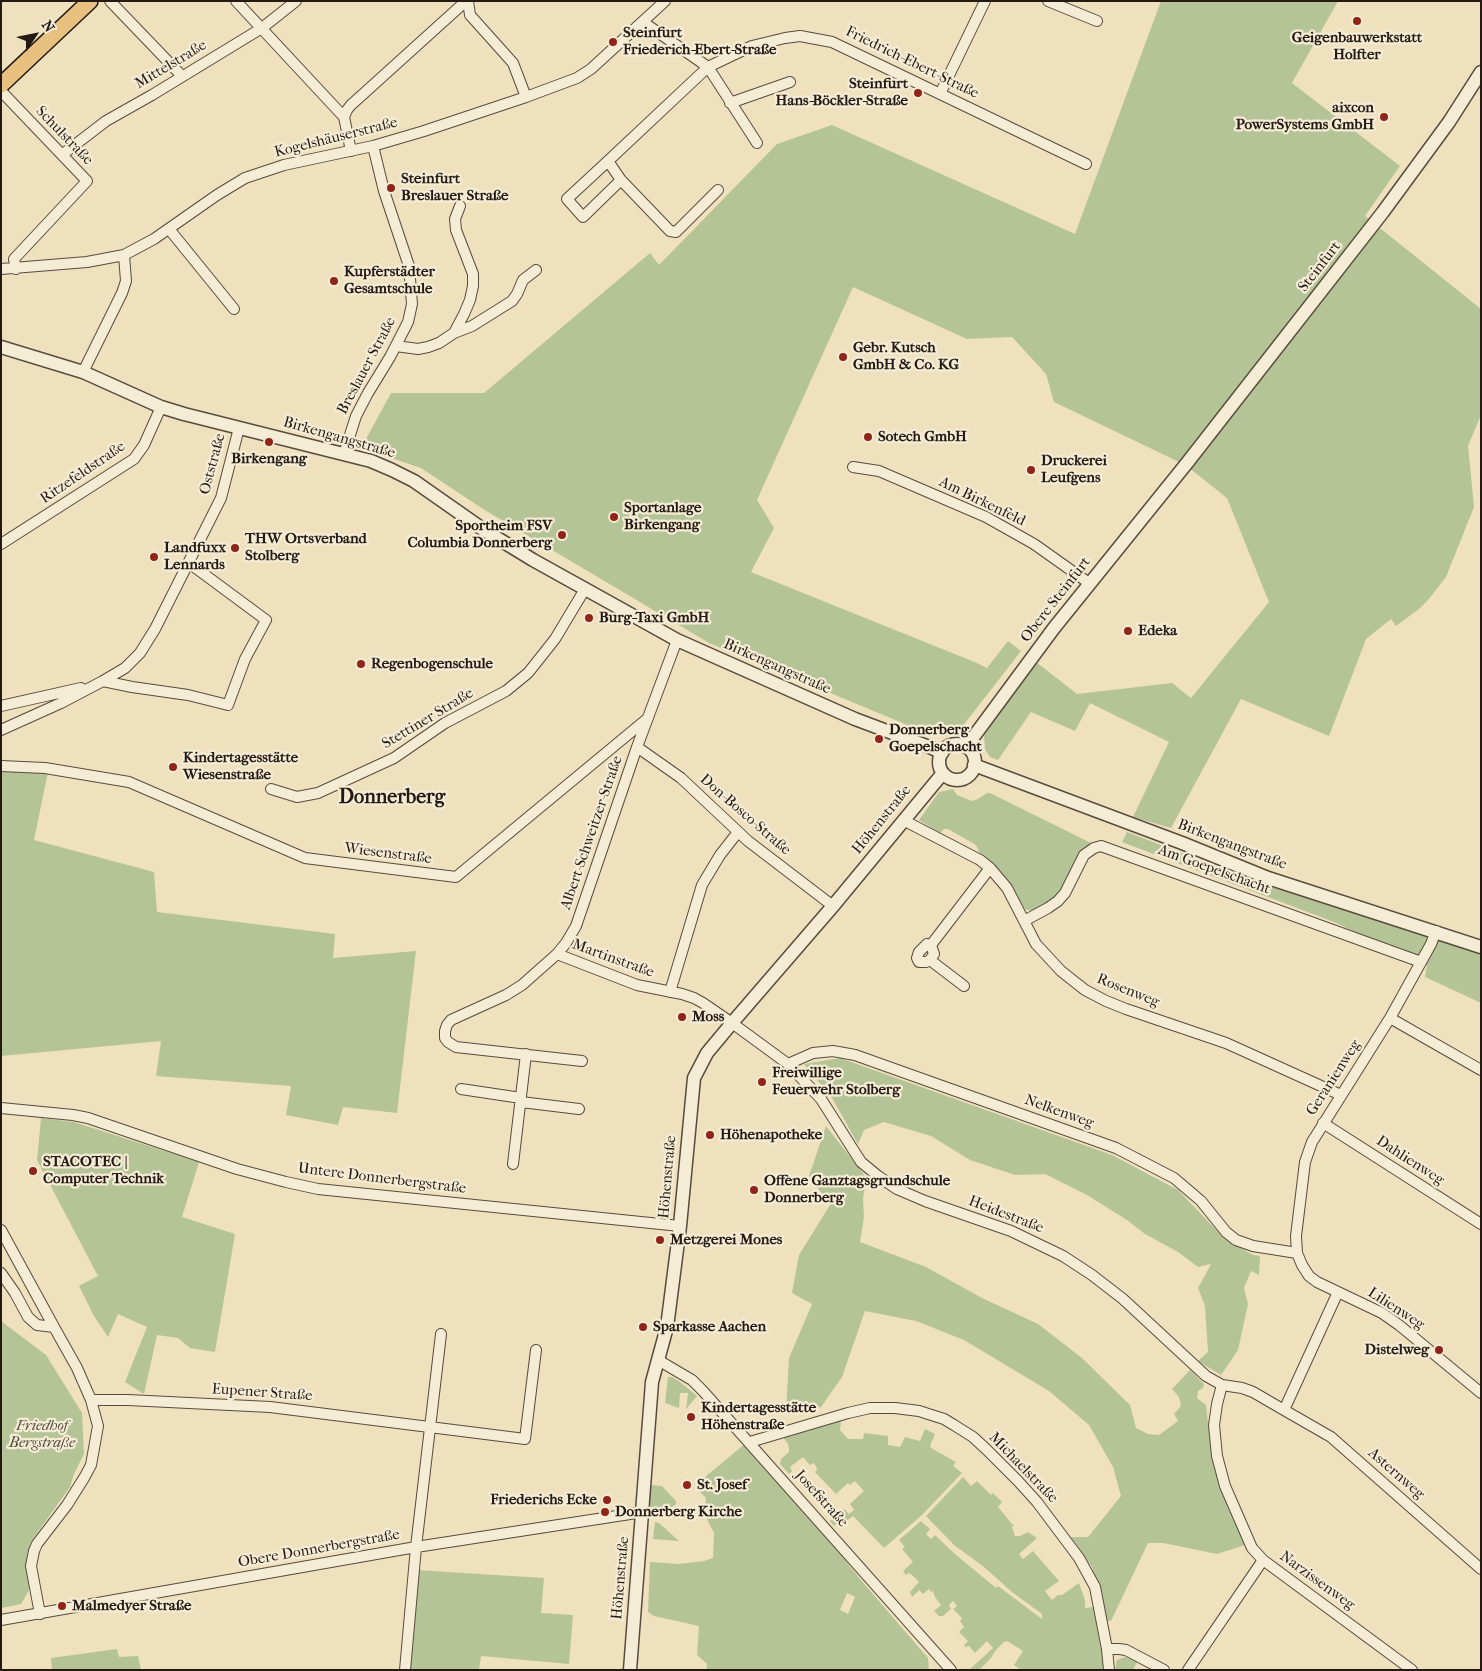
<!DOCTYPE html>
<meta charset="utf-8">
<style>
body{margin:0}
#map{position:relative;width:1482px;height:1671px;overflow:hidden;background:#f0e1be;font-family:"IM FELL French Canon",serif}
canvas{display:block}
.frame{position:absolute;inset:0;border:2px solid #241913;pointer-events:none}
.north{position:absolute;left:10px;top:10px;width:50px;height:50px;-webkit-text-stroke:4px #f5ecd5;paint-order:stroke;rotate:56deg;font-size:14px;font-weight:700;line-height:20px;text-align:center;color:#241913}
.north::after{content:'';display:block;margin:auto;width:18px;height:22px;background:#241913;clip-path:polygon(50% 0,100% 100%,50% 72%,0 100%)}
</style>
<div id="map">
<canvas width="1482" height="1671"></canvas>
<div class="frame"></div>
<div class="north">N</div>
</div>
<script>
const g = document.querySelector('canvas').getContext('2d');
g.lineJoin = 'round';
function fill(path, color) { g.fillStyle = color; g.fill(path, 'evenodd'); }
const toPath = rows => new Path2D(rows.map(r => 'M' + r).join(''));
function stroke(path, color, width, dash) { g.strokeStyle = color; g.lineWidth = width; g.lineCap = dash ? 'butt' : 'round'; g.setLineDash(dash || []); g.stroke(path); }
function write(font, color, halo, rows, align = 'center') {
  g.font = font + ' "IM FELL French Canon",serif'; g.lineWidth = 4.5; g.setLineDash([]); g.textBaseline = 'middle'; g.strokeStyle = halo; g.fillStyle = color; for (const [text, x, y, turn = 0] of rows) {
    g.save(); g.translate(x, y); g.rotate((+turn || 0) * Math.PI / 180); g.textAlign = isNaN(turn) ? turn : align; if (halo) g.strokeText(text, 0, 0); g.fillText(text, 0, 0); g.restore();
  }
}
fill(toPath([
 [1161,1,1338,1,1292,83,1400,166,1365,216,1481,309,1481,415,1468,446,1474,507,1446,577,1428,600,1419,609,1396,626,1391,619,1366,639,1329,736,1241,699,1171,828,1133,817,1169,742,1090,703,1075,731,1031,712,998,760,990,757,985,749,984,735,1036,662,1077,694,1172,683,1191,698,1269,602,1227,498,1193,471,1177,461,1054,402,1046,374,1012,337,967,339,853,287,757,500,774,528,751,572,977,663,987,668,1008,641,1021,651,962,727,955,733,945,736,927,733,709,643,483,509,421,468,361,448,391,393,484,393,650,253,659,265,777,144,832,125,1075,234],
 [1,768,48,772,34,840,154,872,157,912,335,934,333,958,416,951,397,1113,343,1107,338,1125,286,1115,291,1086,156,1076,161,1041,1,1056],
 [953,789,957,795,972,801,978,799,987,793,990,793,1093,844,1062,893,1034,913,1031,910,1027,910,1025,909,1008,880,999,870,981,856,976,845,948,829,944,829,940,833,919,820,939,792],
 [1127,832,1265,885,1481,954,1481,1003,1425,977,1427,966,1334,922,1122,842],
 [840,1058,1112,1155,1178,1190,1224,1238,1253,1255,1260,1256,1259,1275,1251,1271,1244,1288,1248,1304,1238,1350,1221,1375,1198,1361,1208,1352,1205,1306,1198,1288,1211,1264,1198,1267,1178,1252,1145,1234,1127,1220,1087,1195,1045,1174,1015,1175,970,1160,931,1136,884,1122,864,1130,858,1144,832,1098,804,1064],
 [41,1118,74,1122,199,1162,182,1217,235,1234,215,1352,190,1348,178,1338,157,1335,144,1394,125,1382,147,1327,118,1314,108,1337,94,1316,79,1286,98,1276,37,1160],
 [826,1126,866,1177,863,1200,864,1217,860,1242,926,1267,982,1298,1038,1324,1082,1358,1130,1405,1136,1428,1148,1434,1159,1435,1178,1421,1174,1414,1181,1406,1179,1397,1172,1389,1190,1370,1204,1384,1203,1388,1198,1391,1197,1398,1206,1405,1212,1460,1229,1510,1245,1545,1217,1554,1163,1543,1148,1543,1111,1621,1107,1621,1092,1567,1071,1537,1088,1537,1121,1496,1113,1467,1089,1425,1049,1391,964,1340,916,1321,865,1311,842,1377,821,1407,786,1412,789,1358,812,1304,792,1293,799,1255,830,1205,809,1176],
 [1,1321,46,1355,82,1413,84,1454,74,1474,70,1487,32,1540,27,1554,29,1590,21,1604,1,1608],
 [668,1377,672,1377,680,1382,697,1396,686,1409,688,1393,680,1393,679,1408,665,1403],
 [841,1420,840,1430,848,1439,863,1439,864,1433,888,1436,888,1445,900,1447,905,1437,920,1441,925,1429,935,1434,930,1446,931,1448,956,1462,953,1466,962,1473,922,1515,884,1548,853,1516,845,1522,841,1520,834,1526,830,1521,844,1509,849,1514,854,1510,850,1504,864,1491,855,1481,850,1485,848,1483,836,1494,815,1472,817,1470,816,1466,813,1463,810,1465,803,1457,790,1467,792,1471,789,1474,780,1464,781,1459,789,1452,789,1448,788,1444,783,1437],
 [746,1443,805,1509,860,1579,928,1658,929,1670,706,1670,707,1664,697,1655,699,1626,654,1616,648,1612,650,1562,679,1564,704,1561,713,1558,714,1533,704,1513,706,1498,699,1491,703,1488,705,1477],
 [847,1593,855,1597,848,1614,840,1610],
 [963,1477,971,1486,977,1481,991,1495,993,1493,1002,1502,998,1507,1012,1524,1014,1525,1012,1527,1015,1536,1020,1536,1028,1532,1037,1538,1019,1554,1023,1559,1033,1551,1059,1581,1045,1591,1052,1600,1058,1595,1062,1595,1079,1583,1085,1600,1085,1608,1093,1607,1102,1654,1104,1656,1104,1670,1021,1670,1014,1665,1023,1651,1007,1641,1004,1642,995,1651,991,1658,979,1670,969,1670,993,1648,987,1641,975,1653,969,1646,965,1647,964,1645,968,1641,959,1632,964,1627,960,1621,962,1618,953,1609,957,1606,953,1601,949,1605,951,1609,943,1616,939,1616,934,1611,941,1605,935,1597,933,1591,931,1592,929,1589,923,1594,919,1590,912,1597,910,1592,919,1582,911,1574,910,1574,908,1573,906,1575,903,1571,913,1562,902,1549,905,1547,899,1540,921,1521,930,1529,926,1534,931,1539,935,1535,955,1554,996,1588,998,1586,1042,1619,1042,1614,1012,1592,984,1567,954,1545,926,1516],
 [651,1485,662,1486,676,1501,676,1504,660,1518,648,1515],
 [655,1522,659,1523,679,1541,653,1539],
 [416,1570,544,1578,541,1613,573,1615,569,1664,481,1656,479,1670,408,1670],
 [117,1649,119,1657,138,1656,141,1670,52,1670,51,1658],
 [1125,1657,1137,1662,1133,1670,1115,1670,1117,1660]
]), '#b4c496');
const minor = toPath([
 [110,1,182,76],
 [236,1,344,117,351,151],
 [468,1,470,15,513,63,526,97],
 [1048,1,1097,21],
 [643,22,708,67,752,46,785,38,800,36,832,42,1086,164],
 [1,91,87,181,14,259,16,269],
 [940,94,985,1],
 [730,103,790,82],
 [344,117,347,110,351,105,466,1],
 [63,154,106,121,152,95,262,28,296,1],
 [608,161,621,180,583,217,567,199,608,161,708,67,757,143],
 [621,180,670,231,676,232,718,190],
 [169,229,234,309],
 [1,269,87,262,124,255,154,239,217,195,245,178,284,165,373,146,424,131,526,97,577,78,591,69,665,1],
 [454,333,464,314,470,300,473,286,473,274,456,230,455,219,460,206],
 [396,346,418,349,428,347,439,343,454,333,472,326,512,301,517,294,523,280,536,270],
 [83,372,122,293,126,281,124,255],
 [344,454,356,416,368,393,390,357,408,322,412,304,409,266,384,191,373,146],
 [853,467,879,471,986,517,1034,544,1089,583],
 [1,544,134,459,144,445,161,407],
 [103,681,132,687,188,695,228,705,245,659,266,620,189,563],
 [1,706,81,688],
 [1,730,61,703,103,681,125,668,140,653,155,629,221,498,239,428],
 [637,747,681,778,748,841,833,906],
 [1,766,45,768,129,782,305,858,456,877,648,718],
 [271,789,297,797,318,793,394,758,445,723,506,691,528,673,555,639,585,589],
 [903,820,980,860,990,868,1007,888,1036,944,1061,971,1085,990,1106,1001,1126,1009,1226,1043,1341,1095],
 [1024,921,1048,908,1058,901,1065,893,1084,855,1094,848,1101,846,1421,962],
 [1436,931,1431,944,1390,1018,1312,1142,1305,1162,1296,1236,1297,1253,1302,1265,1309,1276,1317,1282,1382,1313,1399,1325,1481,1393],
 [931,945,934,954,930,960,926,962,919,962,917,958,919,952,927,944,931,945,990,868],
 [557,954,566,943,576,926,637,747,677,640],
 [930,960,964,986],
 [670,992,702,885,720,855,738,832],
 [1390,1018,1481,1070],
 [582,1061,456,1047,448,1042,445,1038,445,1031,447,1025,451,1020,506,995,522,985,557,954,637,985,682,994,694,998,703,1003,732,1023,788,1064,821,1099,861,1162,878,1176,897,1189,925,1201,1011,1231,1063,1256,1092,1275,1123,1299,1206,1376,1222,1385,1242,1388,1253,1392,1284,1410,1338,1292],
 [788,1064,813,1053,833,1051,855,1055,1116,1148,1174,1178,1201,1201,1226,1232,1236,1240,1253,1246,1297,1253],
 [461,1089,521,1098],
 [521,1102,579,1109],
 [1,1108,73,1115,88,1118,237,1169,286,1182,318,1189,680,1226],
 [1323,1123,1481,1224],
 [513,1164,526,1054],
 [1,1230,54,1327],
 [1,1273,15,1293,28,1317,37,1325,54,1327,77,1368,91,1400,98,1426,91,1465,84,1478,67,1505,37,1544,34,1551,31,1566,40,1614],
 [658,1360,692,1380,703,1391,951,1670],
 [1222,1385,1217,1404,1214,1425,1217,1456,1225,1486,1252,1548,1263,1560,1412,1670],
 [91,1400,128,1400,270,1407,525,1439,536,1350],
 [1284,1410,1331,1437,1481,1569],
 [750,1442,848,1413,870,1408,895,1408,919,1411,944,1419,954,1425,973,1437,986,1449,1018,1481,1037,1502,1079,1558,1095,1587,1107,1649,1109,1670],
 [1,1620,416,1547,643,1512],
 [1107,1649,1119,1649,1126,1650,1164,1670],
 [405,1670,416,1547,441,1334],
 [1188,1670,1263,1560]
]);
const tertiary = toPath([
 [1,347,83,372,161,407,184,414,371,461,392,470,414,481,484,530,533,560,677,640,855,719,932,748,942,753],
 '939 762a18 18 0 1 1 36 0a18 18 0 1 1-36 0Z',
 [966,747,1054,628,1187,463,1383,212,1449,122,1481,72],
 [974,765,1182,843,1268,878,1481,947],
 [630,1670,652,1382,667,1327,680,1226,694,1078,707,1053,732,1023,833,906,943,773]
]);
const primary = toPath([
 [1,85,90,1]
]);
stroke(minor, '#574b3e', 12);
stroke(tertiary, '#574b3e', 15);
stroke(primary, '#241913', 18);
stroke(minor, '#f5ecd5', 10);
stroke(tertiary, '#f5ecd5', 12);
stroke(primary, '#e8c07f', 15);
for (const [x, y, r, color] of [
 [1357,21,5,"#8f2418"],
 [613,42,5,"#8f2418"],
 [918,93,5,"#8f2418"],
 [1384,117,5,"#8f2418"],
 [391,188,5,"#8f2418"],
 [334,281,5,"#8f2418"],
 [843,357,5,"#8f2418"],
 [868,437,5,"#8f2418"],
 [269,442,5,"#8f2418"],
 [1031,470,5,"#8f2418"],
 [614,517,5,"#8f2418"],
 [562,535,5,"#8f2418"],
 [235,548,5,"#8f2418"],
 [154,557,5,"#8f2418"],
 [589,618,5,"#8f2418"],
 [1128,631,5,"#8f2418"],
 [361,664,5,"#8f2418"],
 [879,739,5,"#8f2418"],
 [173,767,5,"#8f2418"],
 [682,1017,5,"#8f2418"],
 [762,1082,5,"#8f2418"],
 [710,1135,5,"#8f2418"],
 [33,1171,5,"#8f2418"],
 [754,1190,5,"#8f2418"],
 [660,1240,5,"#8f2418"],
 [643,1327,5,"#8f2418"],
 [1439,1350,5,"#8f2418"],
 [691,1417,5,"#8f2418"],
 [687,1485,5,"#8f2418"],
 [607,1500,5,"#8f2418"],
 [605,1512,5,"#8f2418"],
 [62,1606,5,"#8f2418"]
]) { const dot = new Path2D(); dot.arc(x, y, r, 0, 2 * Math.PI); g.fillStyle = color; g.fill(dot); stroke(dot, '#f5ecd5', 2); }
write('bold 15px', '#241913', '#f5ecd5', [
 ["Steinfurt",623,33],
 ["Friederich-Ebert-Straße",623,50],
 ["Geigenbauwerkstatt",1357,38,"center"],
 ["Holfter",1357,55,"center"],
 ["Steinfurt",908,84,"right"],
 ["Hans-Böckler-Straße",908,101,"right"],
 ["aixcon",1374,108,"right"],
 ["PowerSystems GmbH",1374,125,"right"],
 ["Steinfurt",401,179],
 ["Breslauer Straße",401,196],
 ["Kupferstädter",344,272],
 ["Gesamtschule",344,289],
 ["Gebr. Kutsch",853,348],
 ["GmbH & Co. KG",853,365],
 ["Sotech GmbH",878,437],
 ["Birkengang",269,459,"center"],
 ["Druckerei",1041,461],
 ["Leufgens",1041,478],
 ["Sportanlage",624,508],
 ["Birkengang",624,525],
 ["Sportheim FSV",552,526,"right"],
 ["Columbia Donnerberg",552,543,"right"],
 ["THW Ortsverband",245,539],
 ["Stolberg",245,556],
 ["Landfuxx",164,548],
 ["Lennards",164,565],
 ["Burg-Taxi GmbH",599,618],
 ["Edeka",1138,631],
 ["Regenbogenschule",371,664],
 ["Donnerberg",889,730],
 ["Goepelschacht",889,747],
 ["Kindertagesstätte",183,758],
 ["Wiesenstraße",183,775],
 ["Moss",692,1017],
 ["Freiwillige",772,1073],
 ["Feuerwehr Stolberg",772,1090],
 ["Höhenapotheke",720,1135],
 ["STACOTEC |",43,1162],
 ["Computer Technik",43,1179],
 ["Offene Ganztagsgrundschule",764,1181],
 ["Donnerberg",764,1198],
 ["Metzgerei Mones",670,1240],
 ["Sparkasse Aachen",653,1327],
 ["Distelweg",1429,1350,"right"],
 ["Kindertagesstätte",701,1408],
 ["Höhenstraße",701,1425],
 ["St. Josef",697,1485],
 ["Friederichs Ecke",597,1500,"right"],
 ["Donnerberg Kirche",615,1512],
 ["Malmedyer Straße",72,1606]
], 'left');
write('15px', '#241913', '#f5ecd5', [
 ["Friedrich-Ebert-Straße",912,63,26],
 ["Mittelstraße",171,65,-31],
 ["Schulstraße",64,136,46],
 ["Kogelshäuserstraße",336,138,-14],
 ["Steinfurt",1320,267,-52],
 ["Breslauer Straße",367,366,-62],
 ["Birkengangstraße",339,438,16],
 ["Oststraße",213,464,-75],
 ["Ritzefeldstraße",83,473,-34],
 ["Am Birkenfeld",982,502,26],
 ["Obere Steinfurt",1056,600,-52],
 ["Birkengangstraße",777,667,24],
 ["Stettiner Straße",428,719,-31],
 ["Don-Bosco-Straße",745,815,41],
 ["Höhenstraße",882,820,-51],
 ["Albert-Schweitzer-Straße",592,833,-71],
 ["Birkengangstraße",1232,845,21],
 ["Wiesenstraße",388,854,7],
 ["Am Goepelschacht",1214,870,20],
 ["Martinstraße",613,959,20],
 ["Rosenweg",1128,991,22],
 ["Geranienweg",1334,1078,-57],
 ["Nelkenweg",1059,1112,20],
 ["Dahlienweg",1410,1161,33],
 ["Höhenstraße",668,1177,-85],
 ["Untere Donnerbergstraße",382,1179,7],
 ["Heidestraße",1006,1215,21],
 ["Lilienweg",1396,1309,33],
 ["Eupener Straße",262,1393,4],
 ["Michaelstraße",1023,1468,46],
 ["Asternweg",1396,1474,41],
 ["Josefstraße",821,1499,48],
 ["Obere Donnerbergstraße",319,1549,-10],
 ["Höhenstraße",621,1578,-85],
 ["Narzissenweg",1317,1581,36]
]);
write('italic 15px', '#4f4c3a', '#f5ecd5', [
 ["Friedhof",42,1426],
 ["Bergstraße",42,1443]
]);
write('bold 20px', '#241913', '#f5ecd5', [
 ["Donnerberg",392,798]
]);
</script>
